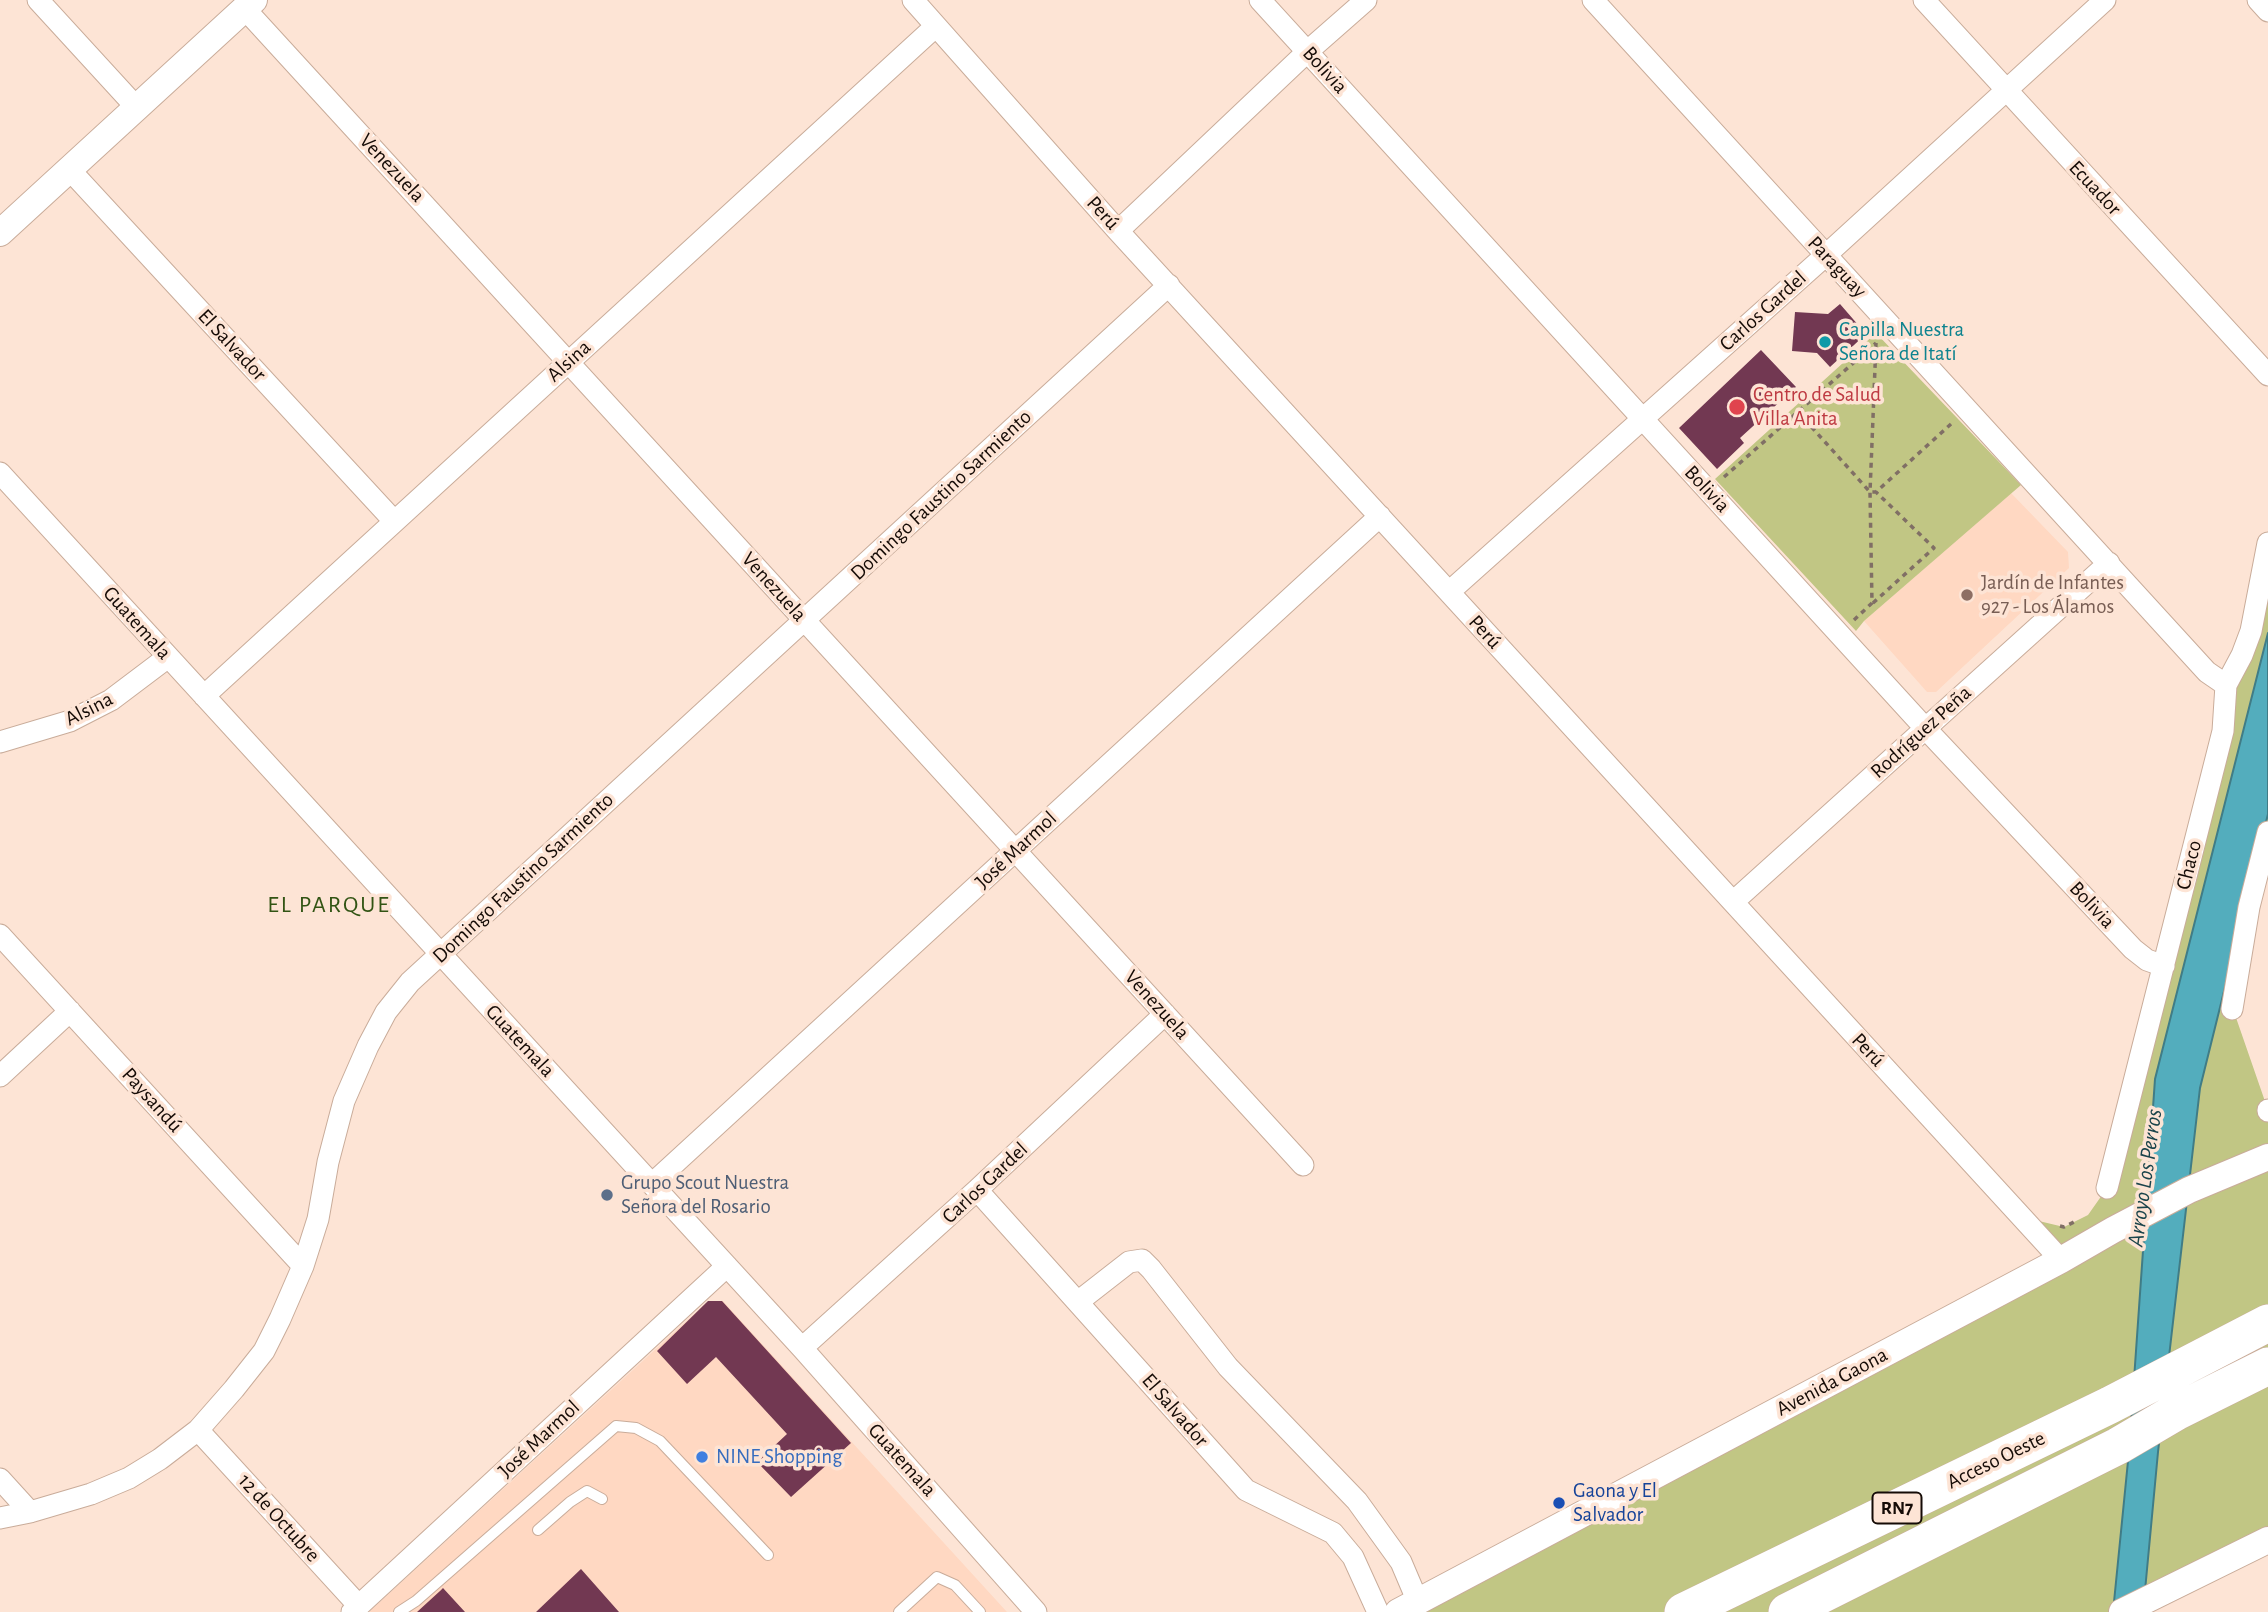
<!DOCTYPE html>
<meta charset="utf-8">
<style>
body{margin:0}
canvas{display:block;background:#fde4d5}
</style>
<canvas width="2268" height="1612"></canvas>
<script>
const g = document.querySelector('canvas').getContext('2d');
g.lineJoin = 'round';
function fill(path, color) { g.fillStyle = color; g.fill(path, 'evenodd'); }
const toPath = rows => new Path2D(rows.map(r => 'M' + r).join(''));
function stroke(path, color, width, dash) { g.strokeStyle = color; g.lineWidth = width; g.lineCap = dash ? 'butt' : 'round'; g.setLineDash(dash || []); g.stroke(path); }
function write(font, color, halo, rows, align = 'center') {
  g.font = font + ' "Alegreya Sans",sans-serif'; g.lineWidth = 7; g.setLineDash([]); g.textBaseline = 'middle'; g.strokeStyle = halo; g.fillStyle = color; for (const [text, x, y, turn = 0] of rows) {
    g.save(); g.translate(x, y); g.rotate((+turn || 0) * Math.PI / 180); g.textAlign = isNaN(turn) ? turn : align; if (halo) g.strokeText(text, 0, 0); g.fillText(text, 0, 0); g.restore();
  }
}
fill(toPath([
 [2011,493,2068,552,2069,568,1936,692,1927,692,1864,621],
 [723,1301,1007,1612,369,1612,706,1303]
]), '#ffd8c2');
fill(toPath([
 [1876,333,2021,485,1864,621,1856,631,1715,479],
 [2268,543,2268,832,2233,1009,2268,1110,2268,1540,2122,1612,1398,1612,2061,1260,2022,1217,2064,1227,2088,1215,2107,1188]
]), '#c1c684');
const water = toPath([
 [2268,633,2268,814,2200,1088,2158,1452,2143,1612,2113,1612,2129,1451,2155,1079,2268,633]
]);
fill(water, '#53adbd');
stroke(water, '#407c86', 2);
fill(toPath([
 [1840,304,1866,334,1830,367,1817,353,1792,351,1795,312,1828,314],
 [1761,350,1796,387,1740,438,1744,443,1717,469,1679,428],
 [708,1301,722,1301,851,1443,791,1497,757,1462,787,1434,716,1357,687,1384,657,1351],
 [581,1569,619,1612,536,1612],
 [443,1588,465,1612,417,1612,440,1591]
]), '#723852');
const service = toPath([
 [538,1530,570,1502,587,1491,602,1499],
 [399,1612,416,1601,616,1426,636,1428,660,1441,768,1555],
 [899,1612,937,1577,955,1585,980,1612]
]);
const minor = toPath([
 [38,0,137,108],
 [913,0,1118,231,2061,1260],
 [1260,0,1925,728,2133,949,2147,960,2164,966],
 [1593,0,2207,672,2226,685],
 [1924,0,2268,375],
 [2258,0,2268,11],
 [245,9,1303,1165],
 [69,169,394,521],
 [1118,231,1308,51,1366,0],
 [0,473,802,1348,1036,1612],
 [1449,592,1826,255,2105,0],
 [204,696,936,26],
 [0,742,70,721,111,700,168,657],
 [1733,902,2109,563],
 [0,935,303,1266],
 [2232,1009,2249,907,2268,832],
 [0,1076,70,1011],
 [2268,1111,2268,1110],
 [652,1184,1380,516],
 [2107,1188,2223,731,2226,685,2242,655,2251,631,2268,543],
 [977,1190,1246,1490,1333,1533,1353,1557,1378,1612],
 [1079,1301,1129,1262,1142,1260,1151,1269,1228,1367,1357,1501,1401,1562,1418,1602],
 [802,1348,977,1190,1165,1014],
 [198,1430,359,1606],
 [0,1479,30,1512],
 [0,1518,30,1512,91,1494,129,1478,160,1459,198,1430,234,1389,264,1351,280,1319,303,1266,318,1219,328,1162,344,1101,368,1046,386,1012,410,982,1169,285],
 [352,1612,727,1266]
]);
const tertiary = toPath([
 [0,233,254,0],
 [1398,1612,2061,1260,2113,1230,2189,1190,2268,1157],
 [2122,1612,2268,1540]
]);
const motorway = toPath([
 [1683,1612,2110,1405,2268,1323],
 [1787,1612,2118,1446,2176,1412,2268,1366]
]);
stroke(service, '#c9ac9a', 12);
stroke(minor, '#c9ac9a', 23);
stroke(tertiary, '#c9ac9a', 28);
stroke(motorway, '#c9ac9a', 38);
stroke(toPath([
 [1798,412,1870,492,1876,492,1951,424],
 [1724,477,1876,343],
 [1873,603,1934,548,1876,492],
 [1854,620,1872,603,1870,492,1876,343],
 [2060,1226,2064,1227,2078,1220]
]), '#806f65', 3.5, [5, 5]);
stroke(service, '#fff', 10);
stroke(minor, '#fff', 21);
stroke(tertiary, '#fff', 26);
stroke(motorway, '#fff', 37);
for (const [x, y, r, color] of [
 [1825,342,7,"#0f9aa8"],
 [1737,407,9,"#e0444e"],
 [1967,595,7,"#8d6e63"],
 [607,1195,7,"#5c6f8a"],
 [702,1457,7,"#3f7fe0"],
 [1559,1503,7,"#1a4fb4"]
]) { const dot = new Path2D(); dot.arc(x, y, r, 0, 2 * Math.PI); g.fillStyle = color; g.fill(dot); stroke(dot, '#fde4d5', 2.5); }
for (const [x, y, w] of [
 [1897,1508,49]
]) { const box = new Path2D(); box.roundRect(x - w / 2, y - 15.5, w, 31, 5); g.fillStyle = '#fde4d5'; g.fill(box); stroke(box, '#150b06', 2); }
write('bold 19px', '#150b06', null, [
 ["RN7",1897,1508]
]);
write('21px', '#150b06', '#fde4d5', [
 ["Bolivia",1325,70,48],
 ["Venezuela",392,168,47],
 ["Ecuador",2095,188,47],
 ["Perú",1103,213,48],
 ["Paraguay",1837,267,47],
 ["Carlos Gardel",1763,311,-42],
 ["El Salvador",232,345,47],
 ["Alsina",569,361,-42],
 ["Bolivia",1707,489,47],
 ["Domingo Faustino Sarmiento",941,495,-43],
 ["Venezuela",774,587,48],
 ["Guatemala",137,623,48],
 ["Perú",1485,632,48],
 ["Alsina",89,709,-27],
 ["Rodríguez Peña",1921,732,-42],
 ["José Marmol",1016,850,-43],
 ["Chaco",2189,865,-76],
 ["Domingo Faustino Sarmiento",523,878,-43],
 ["Bolivia",2092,905,47],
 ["Venezuela",1157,1005,48],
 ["Guatemala",520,1041,47],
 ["Perú",1868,1050,47],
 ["Paysandú",152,1100,48],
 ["Carlos Gardel",985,1183,-43],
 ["Avenida Gaona",1832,1382,-28],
 ["El Salvador",1175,1410,49],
 ["José Marmol",539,1439,-43],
 ["Guatemala",902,1460,48],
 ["Acceso Oeste",1996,1460,-26],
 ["12 de Octubre",279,1518,48]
]);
write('21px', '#0d838f', '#fde4d5', [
 ["Capilla Nuestra",1839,330],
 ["Señora de Itatí",1839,354]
], 'left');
write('21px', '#be3a42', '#fde4d5', [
 ["Centro de Salud",1753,395],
 ["Villa Anita",1753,419]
], 'left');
write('21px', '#785e54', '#fde4d5', [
 ["Jardín de Infantes",1981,583],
 ["927 - Los Álamos",1981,607]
], 'left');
write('21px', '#4e5e75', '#fde4d5', [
 ["Grupo Scout Nuestra",621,1183],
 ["Señora del Rosario",621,1207]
], 'left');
write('21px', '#366cbe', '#fde4d5', [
 ["NINE Shopping",716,1457]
], 'left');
write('21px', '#164399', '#fde4d5', [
 ["Gaona y El",1573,1491],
 ["Salvador",1573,1515]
], 'left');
write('italic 23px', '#1b444b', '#fde4d5', [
 ["Arroyo Los Perros",2145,1178,-82]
]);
g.letterSpacing = '2px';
write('24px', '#325414', '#fde4d5', [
 ["EL PARQUE",329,905]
]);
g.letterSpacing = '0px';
</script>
